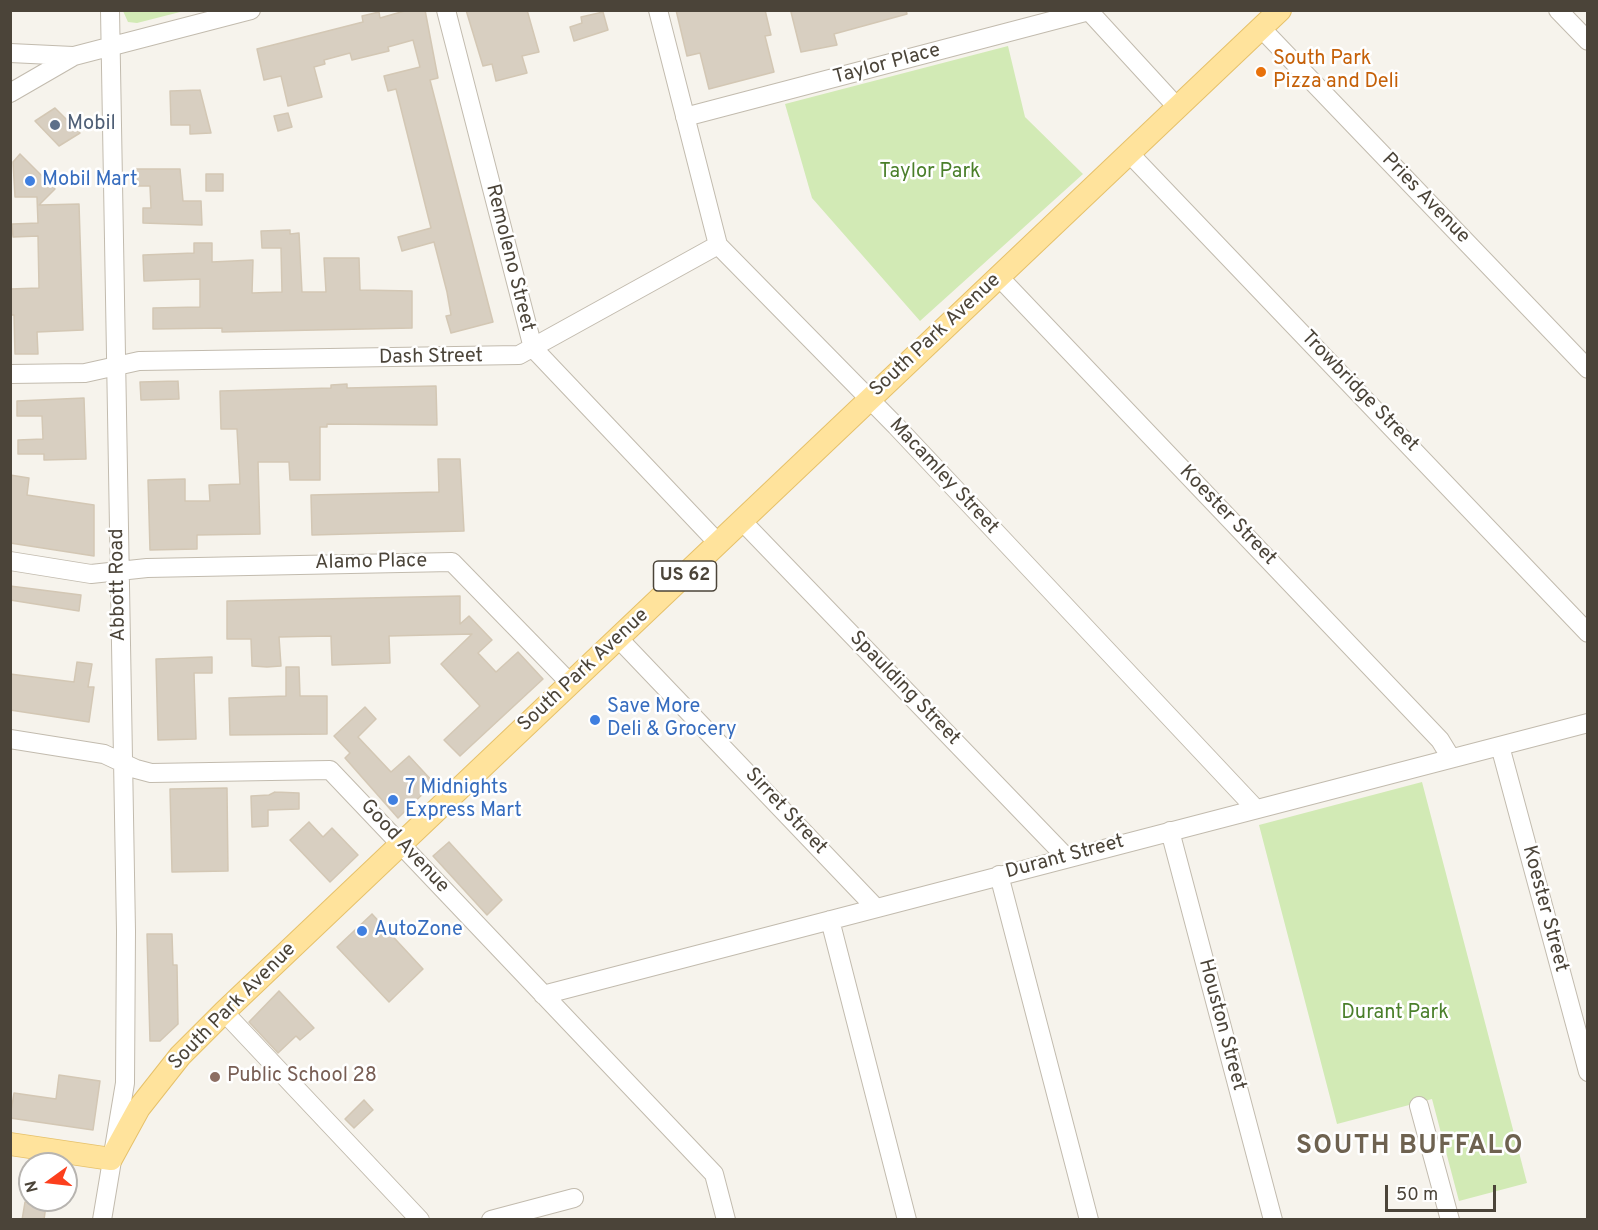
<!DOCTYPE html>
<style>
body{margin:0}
#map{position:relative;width:1598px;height:1230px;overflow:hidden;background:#f6f3ec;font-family:Overpass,sans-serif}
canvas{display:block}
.frame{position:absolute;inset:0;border:12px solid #4b4439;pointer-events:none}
.north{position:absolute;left:18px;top:1152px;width:60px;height:60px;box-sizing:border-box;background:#fff;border:2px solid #b7b4b0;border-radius:50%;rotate:255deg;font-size:16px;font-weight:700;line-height:24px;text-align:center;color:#4b4439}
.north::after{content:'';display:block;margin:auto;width:21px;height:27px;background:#fc3f1d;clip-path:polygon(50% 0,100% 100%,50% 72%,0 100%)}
.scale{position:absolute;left:1385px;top:1185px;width:111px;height:27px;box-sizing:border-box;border:3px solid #4b4439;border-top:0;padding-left:8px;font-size:18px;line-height:21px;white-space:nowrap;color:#4b4439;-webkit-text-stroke:4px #fff;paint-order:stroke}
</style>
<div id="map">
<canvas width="1598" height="1230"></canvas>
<div class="frame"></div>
<div class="north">N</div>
<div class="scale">50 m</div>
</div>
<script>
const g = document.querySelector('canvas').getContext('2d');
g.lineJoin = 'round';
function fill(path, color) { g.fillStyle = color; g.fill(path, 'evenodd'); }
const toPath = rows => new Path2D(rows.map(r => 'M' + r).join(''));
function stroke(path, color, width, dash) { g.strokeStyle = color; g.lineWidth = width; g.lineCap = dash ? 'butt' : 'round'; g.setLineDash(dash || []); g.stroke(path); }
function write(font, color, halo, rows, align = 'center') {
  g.font = font + ' Overpass,sans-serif'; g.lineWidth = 5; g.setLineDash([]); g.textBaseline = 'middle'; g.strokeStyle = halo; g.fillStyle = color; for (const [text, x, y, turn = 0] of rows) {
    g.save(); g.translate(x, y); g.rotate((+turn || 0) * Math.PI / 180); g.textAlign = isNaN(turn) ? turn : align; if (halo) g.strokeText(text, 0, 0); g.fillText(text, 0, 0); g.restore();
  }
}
fill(toPath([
 [123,11,123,10,184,11,137,23,128,22],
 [1008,46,1025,117,1083,174,920,321,812,198,785,104],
 [1422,782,1527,1183,1459,1201,1432,1099,1337,1124,1259,825]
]), '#d2eab5');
const building = toPath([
 [408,10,425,10,438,78,430,80,493,322,451,333,446,316,451,315,447,292,434,242,402,251,398,237,431,228,396,89,388,91,384,76,420,67,413,40,388,47,389,51,352,60,350,53,324,60,325,64,314,67,322,97,288,106,281,76,264,80,257,49,363,22,362,16,379,12,380,18,408,10],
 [466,10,527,10,539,52,522,56,527,73,496,81,492,64,483,66,466,10],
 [676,10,765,10,771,35,765,36,774,72,709,89,700,53,687,56,676,10],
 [797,10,906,10,907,14,834,34,837,45,801,52,791,12,797,10],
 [603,12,608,30,574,41,570,27,582,23,581,17,603,12],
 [200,90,211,133,190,134,190,125,171,125,170,91,200,90],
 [55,108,80,133,59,146,35,121,55,108],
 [288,113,292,127,278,131,274,116,288,113],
 [20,154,55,189,39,205,79,204,83,330,37,332,38,354,15,354,14,315,10,315,10,289,39,288,38,236,13,237,12,224,38,223,37,197,15,197,13,162,20,154],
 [132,169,180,169,183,201,201,201,202,225,143,223,143,208,151,208,150,186,132,186,132,169],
 [206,174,223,174,223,191,206,191,206,174],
 [290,230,290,234,299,233,302,292,326,292,324,258,359,258,360,290,412,291,412,328,222,332,222,328,153,329,153,308,200,307,200,279,144,281,143,255,194,253,194,243,212,243,212,262,253,260,252,293,282,292,281,248,262,248,261,231,290,230],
 [178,381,179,399,141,400,140,382,178,381],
 [347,384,347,388,436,386,437,425,327,424,327,427,320,427,320,480,290,480,289,462,258,462,260,534,197,535,197,549,150,550,148,480,185,479,185,501,210,501,209,485,240,484,237,429,221,429,220,391,331,388,331,385,347,384],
 [84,398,86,459,44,460,44,454,18,454,18,440,43,439,42,416,17,416,17,401,84,398],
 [438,459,460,459,464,531,312,535,311,495,439,492,438,459],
 [10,475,29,478,27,495,94,505,94,556,10,543,10,475],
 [10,586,81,595,79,611,10,600,10,586],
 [460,596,460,624,469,616,492,640,478,653,496,672,518,652,543,679,460,756,444,740,480,706,441,664,472,634,389,636,390,663,332,665,331,636,279,637,281,666,267,667,252,666,251,639,227,639,227,601,460,596],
 [212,657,212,673,194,673,196,739,158,740,156,659,212,657],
 [77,662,92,664,88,687,94,687,89,722,10,710,10,674,74,682,77,662],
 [286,667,299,667,300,696,327,696,327,734,230,735,229,698,286,696,286,667],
 [365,707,376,719,358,737,391,772,409,756,434,783,398,818,345,758,350,753,334,736,365,707],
 [227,788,228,871,172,872,170,789,227,788],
 [275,792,299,793,299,809,268,810,268,826,252,827,251,796,269,795,275,792],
 [309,822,323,837,332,828,358,855,330,882,290,840,309,822],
 [449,842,502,900,487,915,433,856,449,842],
 [372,914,423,969,389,1002,337,947,372,914],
 [147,934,172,934,173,965,177,965,178,1024,160,1041,150,1041,147,934],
 [279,991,314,1028,300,1040,296,1036,278,1053,249,1022,279,991],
 [59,1075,100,1081,93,1130,10,1118,14,1093,56,1099,59,1075],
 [364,1100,373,1110,354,1128,345,1119,364,1100],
 [25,1202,46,1205,44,1220,22,1220,25,1202]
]);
fill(building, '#d8cfc1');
stroke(building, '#d3c7b4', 1.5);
const minor = toPath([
 [446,10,533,348,719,544],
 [658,10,718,245,896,426,1256,809],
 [1088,10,1177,107],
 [1558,10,1588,41],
 [1261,28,1588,369],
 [10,53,73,56],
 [10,93,74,56,251,10],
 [685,117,1089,11],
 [1129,153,1588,633],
 [999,277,1440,740,1451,758],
 [10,374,85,373,139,361,519,355,718,245],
 [742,521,1066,857],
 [10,561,91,574,147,568,452,562,571,684],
 [619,639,876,908],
 [10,739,104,754,136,769,151,773,330,770,714,1174,726,1220],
 [1500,746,1588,1072],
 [1170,831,1273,1220],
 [999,875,1089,1220],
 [830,920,907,1220],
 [543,995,1588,723],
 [224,1012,420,1220],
 [1419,1106,1450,1220],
 [102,1220,125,1083,126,931,110,10],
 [491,1220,574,1198]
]);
const major = toPath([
 [10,1144,111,1159,139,1108,180,1056,224,1012,1280,10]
]);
stroke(minor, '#c2bbae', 20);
stroke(major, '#e6c16a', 24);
stroke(minor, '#fff', 18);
stroke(major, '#ffe39c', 22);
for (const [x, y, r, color] of [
 [1261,72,6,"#e8710a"],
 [55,125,6,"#5c6f8a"],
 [30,181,6,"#3f7fe0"],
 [595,720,6,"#3f7fe0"],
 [393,800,6,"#3f7fe0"],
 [362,931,6,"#3f7fe0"],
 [215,1077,6,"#8d6e63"]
]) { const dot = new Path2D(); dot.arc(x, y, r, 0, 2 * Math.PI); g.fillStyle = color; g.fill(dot); stroke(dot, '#fff', 2); }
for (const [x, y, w] of [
 [685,576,63]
]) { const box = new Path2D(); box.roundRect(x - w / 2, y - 15, w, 30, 4.5); g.fillStyle = '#fff'; g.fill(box); stroke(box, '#4b4439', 1.5); }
write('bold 18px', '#4b4439', null, [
 ["US 62",685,576]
]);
write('20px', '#c56008', '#fff', [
 ["South Park",1273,60],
 ["Pizza and Deli",1273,83]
], 'left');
write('20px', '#4b4439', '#fff', [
 ["Taylor Place",887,65,-15],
 ["Pries Avenue",1425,199,46],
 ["Remoleno Street",509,258,76],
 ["South Park Avenue",936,336,-43],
 ["Dash Street",431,358,-1],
 ["Trowbridge Street",1359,392,46],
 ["Macamley Street",943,477,47],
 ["Koester Street",1227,516,46],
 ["Alamo Place",371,563,-1],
 ["Abbott Road",119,585,-91],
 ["South Park Avenue",584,671,-43],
 ["Spaulding Street",904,689,46],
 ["Sirret Street",785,812,47],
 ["Good Avenue",404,847,47],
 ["Durant Street",1065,858,-15],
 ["Koester Street",1544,909,75],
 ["South Park Avenue",233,1007,-45],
 ["Houston Street",1221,1025,75]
]);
write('20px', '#4e5e75', '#fff', [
 ["Mobil",67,125]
], 'left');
write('20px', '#4a7f2a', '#fff', [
 ["Taylor Park",930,173],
 ["Durant Park",1395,1014]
]);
write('20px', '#366cbe', '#fff', [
 ["Mobil Mart",42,181],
 ["Save More",607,708],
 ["Deli & Grocery",607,731],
 ["7 Midnights",405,789],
 ["Express Mart",405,812],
 ["AutoZone",374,931]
], 'left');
write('20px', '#785e54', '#fff', [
 ["Public School 28",227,1077]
], 'left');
g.letterSpacing = '1.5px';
write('bold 26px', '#6e6250', '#fff', [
 ["SOUTH BUFFALO",1410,1148]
]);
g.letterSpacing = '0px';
</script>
